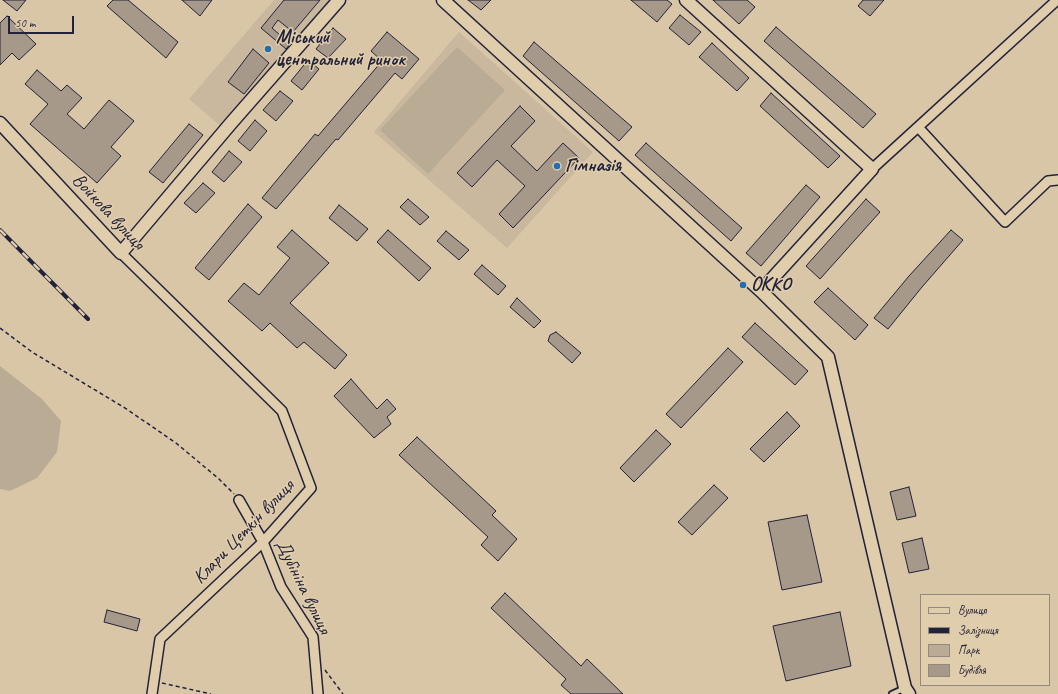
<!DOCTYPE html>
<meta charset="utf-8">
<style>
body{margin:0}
#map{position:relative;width:1058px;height:694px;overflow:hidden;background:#d8c6a7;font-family:Caveat,sans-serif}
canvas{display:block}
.legend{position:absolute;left:920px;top:594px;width:130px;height:92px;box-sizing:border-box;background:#e0cdab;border:1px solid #94897e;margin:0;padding:5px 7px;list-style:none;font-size:12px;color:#22223b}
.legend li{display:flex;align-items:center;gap:8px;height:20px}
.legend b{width:20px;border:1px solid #94897e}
.scale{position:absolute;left:8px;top:16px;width:66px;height:18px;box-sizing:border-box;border:2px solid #22223b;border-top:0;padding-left:5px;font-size:12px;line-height:14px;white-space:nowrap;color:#22223b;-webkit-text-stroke:3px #e0cdab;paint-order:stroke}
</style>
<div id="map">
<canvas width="1058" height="694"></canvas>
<ul class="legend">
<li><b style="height:5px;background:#e0cdab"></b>Вулиця</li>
<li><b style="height:5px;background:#22223b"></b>Залізниця</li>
<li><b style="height:11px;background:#baab95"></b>Парк</li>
<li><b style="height:11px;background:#a69989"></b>Будівля</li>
</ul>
<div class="scale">50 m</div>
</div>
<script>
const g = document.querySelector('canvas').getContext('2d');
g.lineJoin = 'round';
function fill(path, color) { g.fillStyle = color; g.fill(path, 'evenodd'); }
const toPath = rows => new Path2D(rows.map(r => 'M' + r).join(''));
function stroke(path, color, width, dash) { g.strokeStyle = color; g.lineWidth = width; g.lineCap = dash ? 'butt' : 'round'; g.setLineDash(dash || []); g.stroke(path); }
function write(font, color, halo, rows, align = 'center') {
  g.font = font + ' Caveat,sans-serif'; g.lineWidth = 3; g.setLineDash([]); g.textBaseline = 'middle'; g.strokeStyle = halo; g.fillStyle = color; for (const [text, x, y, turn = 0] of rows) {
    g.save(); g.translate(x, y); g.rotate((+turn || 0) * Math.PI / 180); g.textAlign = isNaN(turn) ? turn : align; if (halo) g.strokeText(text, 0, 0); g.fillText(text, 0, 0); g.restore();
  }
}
fill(toPath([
 [274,0,347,0,231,135,189,99],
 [459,32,593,152,507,248,374,132]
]), '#c9b89e');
fill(toPath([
 [457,47,505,90,428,174,380,130],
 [0,366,42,399,61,421,57,452,37,478,10,491,0,489]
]), '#baab95');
const building = toPath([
 [3,0,26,0,17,11,3,0],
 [113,0,128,0,178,42,166,58,107,6,113,0],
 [182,0,212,0,200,16,182,0],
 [284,0,320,0,293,32,278,20,272,28,290,44,286,49,261,28,284,0],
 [468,0,491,0,481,10,468,0],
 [631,0,667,0,672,4,657,22,631,0],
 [713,0,747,0,755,7,739,24,713,0],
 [863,0,884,0,870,16,858,6,863,0],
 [680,15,701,32,689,45,669,28,680,15],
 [7,16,36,44,19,60,12,53,0,65,0,23,7,16],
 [776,27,876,114,863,128,764,41,776,27],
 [333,28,346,39,328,58,316,49,333,28],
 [387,32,419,59,402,79,395,73,338,140,336,139,276,209,262,198,315,134,318,136,382,61,371,51,387,32],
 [534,42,632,127,619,141,523,56,534,42],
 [712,43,749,78,737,91,699,57,712,43],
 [253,49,269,63,244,94,228,82,253,49],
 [308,60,319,69,302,90,291,81,308,60],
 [37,70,61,91,67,85,82,98,67,114,84,129,109,100,134,121,111,147,121,156,97,183,30,124,48,104,25,84,37,70],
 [280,91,293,101,276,121,263,110,280,91],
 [771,93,840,156,828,168,760,106,771,93],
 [520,106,535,121,511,146,537,171,563,143,579,158,513,228,499,214,525,186,497,160,472,187,457,173,520,106],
 [255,120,267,131,250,151,238,141,255,120],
 [189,124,203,135,163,183,149,172,189,124],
 [646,143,742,228,731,241,635,155,646,143],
 [229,151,242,162,224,182,212,172,229,151],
 [203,183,215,193,196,213,184,203,203,183],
 [806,185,820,197,761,266,746,253,806,185],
 [408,199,429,217,420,225,400,207,408,199],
 [866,199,880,212,820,279,806,266,866,199],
 [248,204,262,217,209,280,195,268,248,204],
 [339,205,368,229,357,241,329,218,339,205],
 [292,230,329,263,290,303,347,355,335,369,304,342,297,348,270,323,262,331,228,301,244,283,259,295,290,258,277,247,292,230],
 [388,230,431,268,419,281,377,242,388,230],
 [951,230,963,240,922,287,888,329,874,318,909,276,951,230],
 [446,231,469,250,459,260,437,241,446,231],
 [482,265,506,286,498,295,474,274,482,265],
 [828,288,868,325,855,340,814,302,828,288],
 [517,298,541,321,534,328,510,307,517,298],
 [755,323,808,371,795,385,742,337,755,323],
 [556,332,581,353,572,363,548,341,550,335,556,332],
 [728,348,743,362,681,428,666,414,728,348],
 [351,379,377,409,387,399,396,409,387,417,391,424,374,438,334,396,351,379],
 [787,412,800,426,764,462,750,449,787,412],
 [656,430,671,444,634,482,620,468,656,430],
 [417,437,496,511,492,515,517,539,498,561,481,545,488,537,399,455,417,437],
 [714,485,728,498,692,535,678,522,714,485],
 [909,487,916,516,897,520,890,492,909,487],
 [807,515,822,582,782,590,768,522,807,515],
 [922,538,929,569,909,573,902,543,922,538],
 [505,593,581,666,587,659,623,694,571,694,561,685,566,679,491,608,505,593],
 [107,610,140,619,137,631,104,622,107,610],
 [840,612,851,666,786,681,773,626,840,612]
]);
fill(building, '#a69989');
stroke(building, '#22223b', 1);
const service = toPath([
 [892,694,905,688]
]);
const minor = toPath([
 [918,127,1005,222,1048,181,1058,180],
 [872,169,1057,0],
 [121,253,282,411,311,488,263,542,160,639,152,694],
 [239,500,263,542,281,587,313,637,318,694]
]);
const tertiary = toPath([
 [443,0,761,291,828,357,905,688,909,694],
 [686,0,872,169,761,291],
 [0,123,121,253,232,122,339,0]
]);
stroke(service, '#22223b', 8);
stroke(minor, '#22223b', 12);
stroke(tertiary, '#22223b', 15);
stroke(toPath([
 [0,328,32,352,125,408,176,443,219,479,234,494],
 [325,670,343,694],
 [162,683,211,694]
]), '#22223b', 1.5, [4, 3]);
stroke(service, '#e0cdab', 4.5);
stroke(minor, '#e0cdab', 9);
stroke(tertiary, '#e0cdab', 12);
const rail = toPath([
 [0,230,88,319]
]);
stroke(rail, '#22223b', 4);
stroke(rail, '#e0cdab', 2.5, [8]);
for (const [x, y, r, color] of [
 [268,49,4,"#1f6fb2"],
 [557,166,4,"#1f6fb2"],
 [743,285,4,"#1f6fb2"]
]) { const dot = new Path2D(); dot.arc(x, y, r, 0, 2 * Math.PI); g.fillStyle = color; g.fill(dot); stroke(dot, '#e0cdab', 1.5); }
write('bold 19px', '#22223b', '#e0cdab', [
 ["Міський",276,38],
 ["центральний ринок",276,60],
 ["Гімназія",565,166],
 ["ОККО",751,285]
], 'left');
write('19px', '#22223b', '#e0cdab', [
 ["Войкова вулиця",108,212,47],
 ["Клари Цеткін вулиця",244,532,-46],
 ["Дубініна вулиця",303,587,64]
]);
</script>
